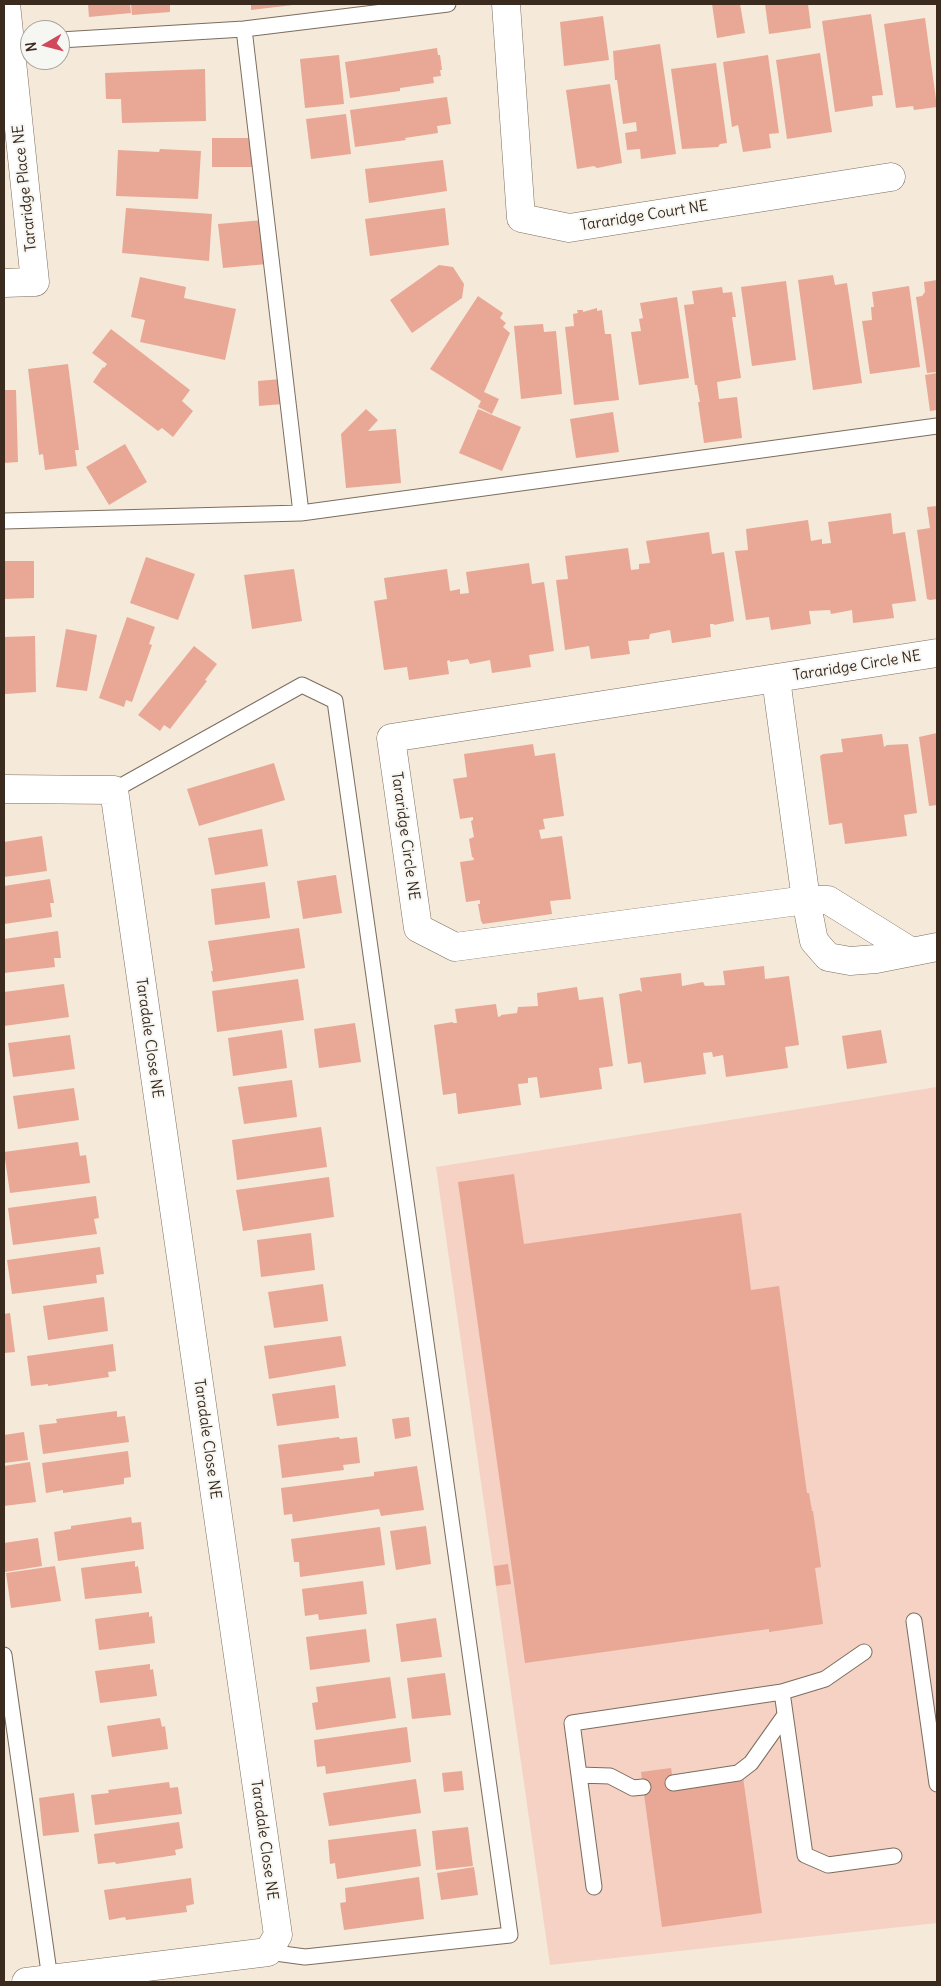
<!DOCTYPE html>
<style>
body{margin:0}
#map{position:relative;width:941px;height:1986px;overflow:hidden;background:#f5e9d9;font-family:Delius,sans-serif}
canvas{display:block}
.frame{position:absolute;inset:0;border:5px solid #3b2a1e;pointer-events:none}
.north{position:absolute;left:20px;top:20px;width:50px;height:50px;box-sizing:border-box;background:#f6f6f2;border:1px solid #aba49d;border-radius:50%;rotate:262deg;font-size:14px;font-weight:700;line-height:20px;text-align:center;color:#3b2a1e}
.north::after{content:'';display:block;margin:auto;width:18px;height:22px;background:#d1495b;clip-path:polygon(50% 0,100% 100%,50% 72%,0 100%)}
</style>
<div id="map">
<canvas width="941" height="1986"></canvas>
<div class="frame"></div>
<div class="north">N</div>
</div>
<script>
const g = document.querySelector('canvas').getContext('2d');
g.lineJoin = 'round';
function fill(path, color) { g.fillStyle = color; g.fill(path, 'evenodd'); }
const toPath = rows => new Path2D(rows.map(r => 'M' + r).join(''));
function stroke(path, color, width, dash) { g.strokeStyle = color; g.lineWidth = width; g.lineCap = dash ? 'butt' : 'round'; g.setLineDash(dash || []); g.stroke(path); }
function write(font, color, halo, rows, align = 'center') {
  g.font = font + ' Delius,sans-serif'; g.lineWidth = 4; g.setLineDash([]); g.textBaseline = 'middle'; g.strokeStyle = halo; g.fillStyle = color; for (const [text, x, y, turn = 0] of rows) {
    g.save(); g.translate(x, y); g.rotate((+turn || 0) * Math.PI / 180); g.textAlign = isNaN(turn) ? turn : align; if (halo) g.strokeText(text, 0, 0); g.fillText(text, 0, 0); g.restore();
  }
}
fill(toPath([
 [937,1087,937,1923,550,1965,436,1167]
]), '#f5d2c3');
fill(toPath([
 [88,4,130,4,131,13,89,17],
 [131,4,170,4,170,12,132,15],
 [251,4,293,4,293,5,251,10],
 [712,4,740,4,745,33,717,38],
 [765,4,808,4,811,28,769,34],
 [871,14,883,95,872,96,873,106,835,112,822,21],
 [603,16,609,60,564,66,560,22],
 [925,18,937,107,914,110,913,106,896,108,884,24],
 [660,44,676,154,641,159,640,149,627,150,625,133,637,131,636,122,623,124,617,80,615,80,613,51],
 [437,48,438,55,440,55,442,70,440,70,441,76,433,77,434,83,400,88,400,91,350,98,345,62],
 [820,53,832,132,787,139,776,60],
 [339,55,344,104,305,108,300,59],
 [768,55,779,133,769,134,771,148,743,152,738,125,732,127,723,62],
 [716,63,727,143,720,144,718,147,682,149,671,69],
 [205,69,206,121,122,123,121,99,106,99,105,73],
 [610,84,622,163,597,168,594,166,577,169,566,90],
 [447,97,451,124,437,126,438,133,405,138,406,140,355,147,350,110],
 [346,114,351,154,311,159,306,119],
 [212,138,253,138,253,167,212,167],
 [160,149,201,151,198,199,116,196,118,150,159,152],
 [443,160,447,191,369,203,365,169],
 [126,208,212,214,209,261,122,253],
 [445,208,449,245,370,256,365,219],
 [263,220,267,264,223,268,218,224],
 [439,265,453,267,464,284,462,298,412,333,390,300],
 [833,275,835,285,847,283,862,383,813,390,798,280],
 [140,277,186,287,184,298,236,309,225,360,140,342,145,320,131,317],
 [937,280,937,372,927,373,916,297,922,296,925,292,924,282],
 [786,281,796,360,752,366,741,287],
 [909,286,920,367,870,374,862,321,872,320,871,307,874,307,872,292],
 [722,287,723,293,732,292,736,317,732,317,741,378,717,382,719,399,737,397,742,438,704,443,698,402,700,402,697,385,695,385,684,305,694,304,692,291],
 [478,296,503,313,500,318,506,323,503,327,510,333,484,392,499,399,492,414,478,407,481,401,430,369],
 [677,297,689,378,639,385,631,332,641,331,639,319,643,318,640,303],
 [597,308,597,311,602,310,605,334,611,334,619,400,574,405,565,327,574,326,573,314,578,313,577,310,583,310,583,312],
 [543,324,544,332,556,331,562,394,521,399,514,326],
 [111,329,190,390,182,401,193,411,173,437,162,428,158,431,93,382,103,367,104,368,107,364,92,353],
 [68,364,79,450,75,450,77,466,45,470,43,454,39,455,28,369],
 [937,373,937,410,930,411,925,375],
 [281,379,283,404,259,406,258,381],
 [4,390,16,390,18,462,4,463],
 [366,409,378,420,368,431,396,429,401,483,346,488,341,434],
 [478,409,521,427,502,471,459,453],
 [613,412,619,452,576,458,570,419],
 [125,444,147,482,109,505,86,467],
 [937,506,937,599,930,600,927,599,917,530,930,528,927,507],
 [891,513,893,534,905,532,916,601,892,604,894,618,853,623,852,610,831,614,830,610,809,611,811,624,771,630,769,617,746,620,735,551,748,550,746,529,808,520,811,541,822,539,822,544,831,543,828,522],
 [709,532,712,554,724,552,734,621,714,625,714,624,710,624,711,637,672,643,670,630,650,634,649,639,628,641,630,654,591,659,589,646,565,650,556,580,568,579,565,556,628,548,631,570,639,569,639,564,650,563,646,541],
 [146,557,195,574,178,620,130,603],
 [4,561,34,561,34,598,4,599],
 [529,563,532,584,544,582,554,651,529,655,531,667,492,673,490,660,470,664,468,659,450,662,450,660,447,661,449,674,409,680,407,667,384,670,374,601,387,599,384,578,447,569,450,591,460,589,460,594,469,593,466,572],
 [294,569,302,621,252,629,244,575],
 [127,617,155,627,149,644,152,645,132,702,126,700,124,707,99,698],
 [66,629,97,635,87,691,56,687],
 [35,636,36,692,5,694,4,637],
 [194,646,217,664,205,680,207,681,170,729,164,725,160,731,138,715],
 [937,733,937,805,929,806,919,737],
 [882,734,884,747,887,745,908,744,917,813,904,815,907,836,845,844,842,823,829,825,820,756,823,754,843,752,841,739],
 [533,744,535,756,555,753,564,816,543,819,545,829,539,830,541,839,562,836,571,899,550,901,552,914,483,924,481,921,478,904,480,904,480,900,466,902,460,862,474,860,473,857,472,857,469,839,474,837,471,821,473,820,473,817,460,819,453,779,467,777,464,754],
 [274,763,285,800,199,826,187,789],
 [262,829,268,866,215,875,208,838],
 [42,836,47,871,4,877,4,842],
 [336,875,342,913,303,919,297,881],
 [50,879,54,903,50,903,52,917,4,924,4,886],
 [265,882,270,918,215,925,211,889],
 [299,928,305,968,213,982,211,971,213,971,208,941],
 [58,931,61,958,54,958,55,967,4,973,4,939],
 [764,966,765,979,789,976,799,1045,785,1047,788,1068,726,1077,723,1055,713,1057,712,1052,703,1053,706,1074,644,1083,641,1062,628,1064,619,994,639,990,642,992,640,978,681,973,682,986,703,982,705,986,725,985,723,971],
 [298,979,304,1020,217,1032,212,991],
 [64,984,69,1017,4,1026,4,992],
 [577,987,579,1000,603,997,613,1066,599,1068,602,1089,540,1098,537,1077,528,1078,528,1083,518,1084,521,1105,458,1114,456,1093,443,1095,434,1025,453,1022,453,1023,457,1023,455,1009,496,1004,498,1017,501,1016,501,1015,517,1013,518,1007,538,1006,537,993],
 [355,1023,361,1062,319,1068,314,1029],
 [282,1030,287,1068,233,1076,228,1038],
 [881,1030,887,1063,847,1069,842,1036],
 [70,1035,75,1069,13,1077,8,1043],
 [292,1080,297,1117,244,1124,238,1087],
 [74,1088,79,1120,18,1129,13,1096],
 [321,1127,327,1167,237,1180,232,1140],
 [78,1142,80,1156,86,1155,90,1183,10,1193,4,1152],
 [514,1174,524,1244,741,1213,751,1290,779,1286,807,1493,809,1493,812,1511,813,1511,821,1567,815,1568,823,1624,769,1632,769,1629,525,1663,458,1182],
 [329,1177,334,1217,243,1231,236,1190],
 [96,1196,99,1218,94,1219,97,1234,13,1245,8,1208],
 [311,1233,315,1270,261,1277,257,1240],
 [100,1247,104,1274,96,1275,97,1283,12,1294,7,1260],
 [323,1284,328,1321,274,1328,268,1292],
 [104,1297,108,1331,48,1340,43,1306],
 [10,1313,15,1352,4,1353,4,1314],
 [341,1336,346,1366,269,1379,264,1346],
 [113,1344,116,1371,108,1372,109,1377,48,1386,48,1384,31,1386,27,1356],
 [335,1385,339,1418,277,1426,272,1394],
 [117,1411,117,1417,125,1416,129,1442,43,1454,39,1425,57,1423,56,1419],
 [409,1417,411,1436,395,1439,392,1419],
 [24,1432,28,1460,4,1463,4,1435],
 [339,1437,340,1439,357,1437,360,1463,343,1465,344,1470,282,1478,278,1445],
 [128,1451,131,1477,124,1478,124,1484,63,1493,63,1490,46,1493,42,1463],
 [30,1462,36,1502,4,1506,4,1466],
 [417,1466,424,1510,381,1516,379,1509,293,1522,292,1514,284,1515,281,1488,374,1476,374,1472],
 [131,1517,132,1523,141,1522,144,1549,58,1561,54,1532,71,1529,71,1526],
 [426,1526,431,1564,396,1570,390,1531],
 [380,1527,385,1565,300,1577,299,1562,294,1562,291,1539],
 [38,1538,42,1566,5,1572,4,1543],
 [135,1561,135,1567,138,1566,142,1593,85,1599,81,1568],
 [508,1564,511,1584,496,1586,494,1566],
 [55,1566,61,1601,11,1608,6,1573],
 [363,1581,367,1614,319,1620,318,1614,305,1616,302,1589],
 [149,1612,149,1617,152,1616,155,1643,99,1650,95,1619],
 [436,1618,442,1657,401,1662,396,1624],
 [366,1629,370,1662,310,1670,306,1637],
 [150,1664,150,1670,153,1669,157,1696,100,1703,95,1671],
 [445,1673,451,1715,412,1719,407,1678],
 [390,1677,396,1718,316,1730,312,1703,318,1702,316,1687],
 [160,1718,162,1727,165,1726,168,1749,112,1757,107,1726],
 [407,1727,411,1762,326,1774,325,1766,317,1767,314,1740],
 [671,1768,674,1786,743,1777,762,1913,662,1927,641,1772],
 [462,1771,464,1790,444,1792,442,1773],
 [416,1779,421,1813,329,1826,323,1793],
 [169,1782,170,1788,178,1787,182,1814,95,1825,91,1795,109,1793,108,1790],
 [74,1793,79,1832,43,1836,39,1798],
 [179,1822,183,1848,175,1850,176,1855,116,1864,115,1862,98,1864,94,1834],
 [468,1827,473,1866,436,1870,432,1831],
 [416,1829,421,1866,337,1879,335,1863,330,1864,328,1840],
 [474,1867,478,1895,441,1900,437,1873],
 [419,1877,424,1919,344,1930,340,1903,346,1902,345,1888],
 [191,1878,194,1904,186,1906,187,1912,126,1920,125,1917,109,1920,104,1890]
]), '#e9a795');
const lane = toPath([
 [244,29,301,513],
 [60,40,244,29,448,4],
 [4,44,30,42],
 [4,521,301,513,937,426],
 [114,790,302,685,335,701,510,1935,305,1957,268,1952],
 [914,1621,937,1784],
 [4,1655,50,1979],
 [782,1692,805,1855,828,1865,894,1856],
 [579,1775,610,1776,633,1788,643,1787],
 [673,1783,738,1773,751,1763,785,1715],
 [594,1887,572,1723,782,1692,825,1679,864,1652]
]);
const street = toPath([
 [506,4,521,218,569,228,891,177],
 [4,283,35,282,6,4],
 [776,679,806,900,814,941,828,957,850,961,876,959,937,947],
 [4,789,114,790,278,1935,268,1952,26,1982],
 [910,951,828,900,806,900,455,947,418,928,391,738,937,653]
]);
stroke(lane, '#7c6d5f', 17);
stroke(street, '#7c6d5f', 29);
stroke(lane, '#fff', 15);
stroke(street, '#fff', 28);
write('15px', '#3b2a1e', '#f6f6f2', [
 ["Tararidge Place NE",25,188,-96],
 ["Tararidge Court NE",644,216,-9],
 ["Tararidge Circle NE",857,666,-9],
 ["Tararidge Circle NE",405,836,82],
 ["Taradale Close NE",149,1038,82],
 ["Taradale Close NE",207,1439,82],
 ["Taradale Close NE",264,1840,82]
]);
</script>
